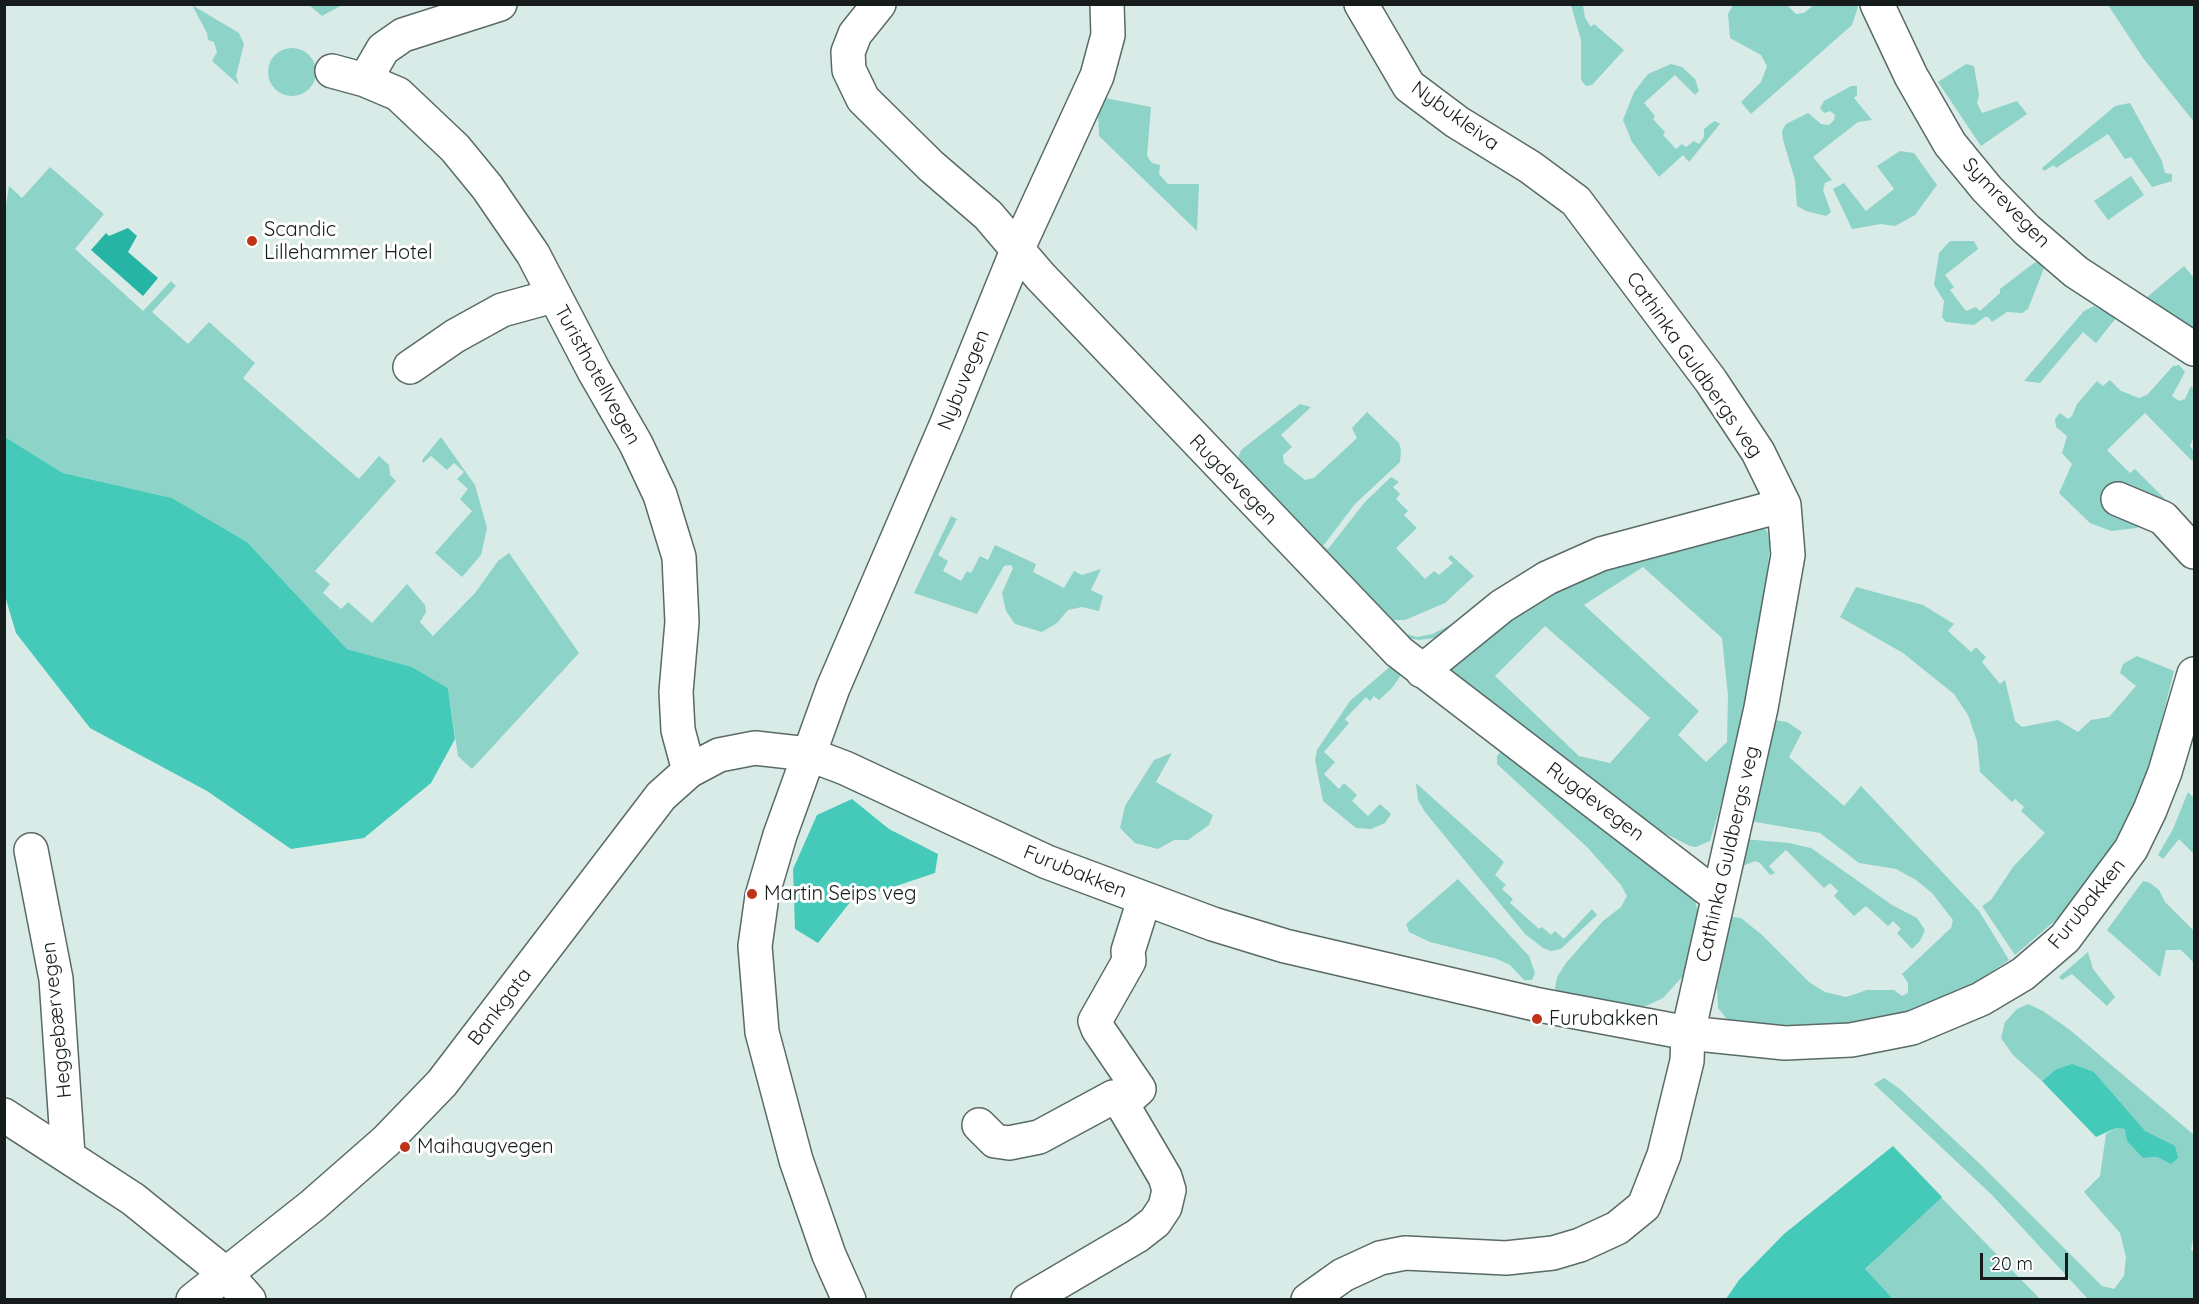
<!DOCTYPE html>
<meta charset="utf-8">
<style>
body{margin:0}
#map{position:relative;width:2199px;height:1304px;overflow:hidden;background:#d8ebe7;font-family:Quicksand,sans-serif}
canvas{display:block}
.frame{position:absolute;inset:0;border:6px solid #151c1b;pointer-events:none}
.scale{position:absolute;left:1980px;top:1253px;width:88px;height:27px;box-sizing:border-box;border:3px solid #151c1b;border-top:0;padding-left:8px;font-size:18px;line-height:21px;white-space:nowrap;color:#151c1b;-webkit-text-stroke:4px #fff;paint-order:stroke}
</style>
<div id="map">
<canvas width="2199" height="1304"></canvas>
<div class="frame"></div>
<div class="scale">20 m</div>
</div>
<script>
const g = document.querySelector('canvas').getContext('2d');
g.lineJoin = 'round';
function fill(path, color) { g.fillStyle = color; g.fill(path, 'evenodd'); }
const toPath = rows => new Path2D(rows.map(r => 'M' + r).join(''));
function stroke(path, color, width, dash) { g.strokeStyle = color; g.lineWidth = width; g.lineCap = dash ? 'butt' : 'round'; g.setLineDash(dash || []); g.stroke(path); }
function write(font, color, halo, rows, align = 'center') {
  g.font = font + ' Quicksand,sans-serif'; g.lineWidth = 6; g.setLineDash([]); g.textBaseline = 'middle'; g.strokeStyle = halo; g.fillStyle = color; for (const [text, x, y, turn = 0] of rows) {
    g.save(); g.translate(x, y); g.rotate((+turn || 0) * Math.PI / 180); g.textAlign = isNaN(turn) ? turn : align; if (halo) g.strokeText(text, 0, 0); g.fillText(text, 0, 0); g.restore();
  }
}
fill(toPath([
 [192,5,239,33,244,44,236,76,239,85,212,61,217,52,214,42,208,40,207,33],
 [309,5,342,5,322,16],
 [1571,5,1583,5,1585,18,1591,27,1594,24,1624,50,1592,85,1586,86,1581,80,1581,40],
 [1733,5,1787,5,1796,14,1804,13,1814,5,1857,5,1858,7,1852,25,1751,114,1741,102,1761,82,1767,66,1761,55,1730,38,1728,14],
 [2108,5,2194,5,2194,122,2143,58],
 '268 72a24 24 0 1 1 48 0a24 24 0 1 1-48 0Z',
 [1671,64,1682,67,1695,79,1699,91,1695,95,1675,75,1644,103,1655,116,1653,119,1665,132,1663,135,1676,149,1682,144,1686,147,1694,141,1699,144,1704,137,1704,129,1710,124,1715,121,1720,124,1689,162,1683,155,1659,177,1632,142,1623,120,1634,92,1648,74],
 [1966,64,1974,66,1979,95,1977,103,1982,113,2017,101,2027,114,1981,146,1938,82],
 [1851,86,1857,86,1857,95,1854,98,1872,120,1858,122,1813,157,1832,180,1825,183,1823,190,1831,212,1826,216,1806,211,1797,206,1795,180,1783,140,1782,131,1786,124,1808,113,1821,124,1829,125,1834,120,1835,115,1830,111,1824,113,1820,108,1824,101],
 [1105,98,1151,107,1147,156,1152,163,1160,165,1159,174,1168,184,1199,184,1197,231,1099,136,1098,112],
 [2130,103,2162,161,2165,173,2172,174,2172,181,2152,187,2131,157,2125,159,2108,134,2056,168,2054,165,2044,171,2042,168,2115,106],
 [1900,151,1914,153,1937,185,1915,215,1895,226,1881,224,1852,229,1833,189,1844,183,1866,211,1894,189,1877,166],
 [50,167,104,214,75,249,143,311,171,281,176,286,152,312,188,344,209,322,255,363,243,378,359,479,379,456,389,465,390,475,396,481,315,571,330,584,323,593,341,609,348,602,372,623,407,584,425,605,426,612,420,622,433,636,475,593,498,561,509,553,579,653,472,769,458,756,448,688,412,667,347,649,247,542,172,498,63,473,5,437,4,219,9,186,22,198],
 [2131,176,2144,195,2108,220,2094,201],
 [1950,241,1974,241,1978,249,1945,275,1954,287,1950,290,1966,311,1976,307,1980,311,2000,293,2000,289,2034,263,2042,261,2046,263,2028,309,2022,313,2007,312,1992,322,1988,317,1985,317,1974,325,1946,322,1942,317,1944,301,1934,285,1939,253],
 [2184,266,2194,278,2194,337,2146,298],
 [2094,306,2116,318,2096,343,2083,332,2040,383,2024,381,2084,311],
 [2179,365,2185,372,2172,396,2179,401,2185,399,2191,386,2194,389,2194,437,2190,446,2194,451,2194,458,2192,461,2145,413,2107,450,2130,473,2135,469,2164,498,2155,516,2137,528,2111,531,2090,523,2059,493,2072,464,2062,453,2067,436,2056,427,2055,419,2060,413,2068,419,2072,416,2077,404,2097,381,2103,386,2110,380,2121,391,2139,398,2147,395,2173,366],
 [1300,404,1311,407,1281,435,1292,447,1283,455,1284,463,1305,480,1314,478,1357,438,1352,428,1367,412,1399,443,1401,450,1400,462,1355,504,1323,546,1328,549,1365,502,1391,477,1399,482,1393,487,1400,494,1396,499,1408,511,1404,515,1417,528,1396,548,1425,579,1434,571,1439,575,1453,563,1448,558,1451,555,1474,576,1445,603,1405,620,1394,620,1407,634,1417,637,1432,634,1459,621,1462,624,1434,638,1419,640,1407,638,1236,464,1241,450],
 [441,437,475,485,487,528,481,555,462,577,435,553,472,511,460,499,468,489,457,479,464,472,454,463,447,470,431,456,423,463,422,460],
 [951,516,957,519,938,555,948,561,943,571,961,581,967,571,971,573,980,556,988,560,995,545,1036,564,1033,572,1064,588,1074,571,1082,575,1101,569,1091,590,1103,596,1099,611,1082,607,1068,610,1057,623,1042,632,1015,624,1006,611,1002,593,1013,568,1011,565,1004,566,977,614,914,593],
 [1757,523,1767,531,1770,544,1765,596,1741,736,1710,841,1696,847,1690,846,1664,833,1602,789,1448,669,1539,589],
 [1643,567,1722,638,1728,696,1727,742,1706,762,1678,735,1699,711,1584,605],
 [1545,626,1650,718,1610,763,1579,756,1495,676],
 [1856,587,1923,605,1954,624,1948,631,1971,652,1976,647,1986,657,1982,662,2000,684,2005,680,2015,721,2022,727,2058,720,2078,732,2091,720,2109,717,2136,686,2120,673,2123,664,2137,656,2174,671,2147,780,2113,852,2064,913,2015,955,1982,906,1991,900,2013,867,2045,833,2021,811,2024,807,2015,799,2012,802,1980,772,1977,741,1968,715,1954,694,1903,653,1840,617],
 [1392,665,1403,672,1392,688,1379,700,1374,696,1370,701,1366,697,1345,719,1349,723,1324,752,1335,762,1324,774,1339,789,1344,783,1357,795,1352,801,1368,816,1380,804,1391,814,1385,823,1371,829,1356,828,1323,801,1315,760,1317,750,1350,701],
 [1774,720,1787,722,1802,732,1789,757,1844,806,1861,786,1979,911,2009,960,1970,986,1915,1012,1874,1021,1813,1030,1730,1023,1718,1008,1717,987,1732,917,1741,918,1762,935,1809,982,1825,992,1846,997,1867,990,1894,990,1902,996,1908,993,1908,983,1902,974,1951,928,1953,920,1932,893,1916,880,1896,869,1859,863,1820,833,1744,820],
 [1502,750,1694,895,1698,913,1690,960,1684,975,1663,998,1646,1006,1627,1007,1559,995,1555,989,1557,977,1566,963,1603,921,1621,907,1627,896,1621,885,1587,847,1497,764,1497,756],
 [1172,753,1156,782,1213,815,1209,825,1188,840,1174,840,1158,849,1135,843,1120,828,1125,806,1154,760],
 [1416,783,1504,862,1495,875,1506,885,1502,889,1513,899,1510,903,1539,929,1542,927,1551,935,1555,931,1564,939,1592,909,1597,915,1561,949,1551,951,1543,948,1525,934,1425,812,1418,800],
 [2188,792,2194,798,2194,854,2179,839,2163,859,2158,855,2173,829],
 [1744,839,1789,843,1811,848,1892,905,1917,918,1925,930,1920,941,1912,949,1897,933,1901,929,1893,921,1888,926,1866,906,1854,916,1834,896,1838,891,1830,883,1824,888,1786,850,1769,866,1775,873,1770,875,1760,863,1755,861,1738,868],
 [1458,879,1529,956,1535,973,1532,980,1524,980,1510,965,1497,959,1430,942,1409,932,1406,924],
 [2143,881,2150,883,2159,890,2165,902,2194,931,2194,963,2181,950,2166,950,2160,977,2107,930],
 [2088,952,2093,969,2115,997,2107,1006,2072,974,2062,980,2059,977],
 [2028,1004,2043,1011,2070,1030,2194,1135,2194,1233,2191,1250,2194,1252,2194,1299,2088,1299,1992,1195,1874,1084,1884,1078,1900,1089,1980,1164,2102,1286,2114,1289,2124,1276,2126,1257,2120,1233,2084,1192,2100,1176,2106,1134,2116,1128,2126,1129,2143,1158,2157,1157,2171,1164,2094,1072,2055,1070,2042,1081,2013,1055,2001,1038,2005,1022,2017,1009],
 [1937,1193,2040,1299,1893,1299,1865,1270]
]), '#8dd3c8');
fill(toPath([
 [5,437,63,473,172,498,247,542,347,649,412,667,448,688,455,739,431,783,364,838,291,849,207,791,90,728,16,633,5,596],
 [852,799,889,829,938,854,935,873,851,901,818,943,795,929,793,869,817,815],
 [2072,1064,2094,1072,2145,1131,2175,1146,2178,1158,2171,1164,2157,1157,2143,1158,2127,1141,2125,1129,2116,1128,2096,1137,2042,1081,2055,1070],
 [1893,1146,1942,1197,1865,1269,1893,1299,1726,1299,1739,1280,1784,1234]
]), '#45c9b8');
fill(toPath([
 [128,228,137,236,128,252,158,278,143,296,91,250,106,233,109,236]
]), '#26b4a4');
const minor = toPath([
 [879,4,855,34,848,52,849,70,863,99,931,166,988,215,1040,276,1399,652,1717,896],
 [1877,4,1911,76,1950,144,1987,189,2027,230,2076,272,2194,349],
 [332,71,365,80,398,94,455,148,487,187,533,254,594,371,636,444,660,495,679,557,682,622,676,692,678,730,689,771],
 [365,80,383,49,403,35,500,4],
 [410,367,455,336,502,310,553,296],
 [2118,499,2163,518,2194,552],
 [1422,671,1502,606,1547,578,1601,554,1784,505],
 [31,850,56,979,68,1155],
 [4,1115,133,1199,226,1274,249,1300],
 [979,1125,995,1141,1009,1143,1039,1137,1113,1097],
 [193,1300,313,1205,386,1141,442,1083,661,796,689,771,719,755,755,748,808,754,845,768,1047,862,1213,924,1285,946,1539,1005,1688,1033,1785,1043,1851,1040,1912,1028,1981,999,2023,974,2065,938,2131,849,2150,810,2165,772,2194,674],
 [849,1300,829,1255,796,1160,762,1032,755,946,762,896,780,835,833,688,947,423,1018,248,1097,76,1108,35,1107,4],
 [1028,1300,1137,1236,1155,1222,1165,1207,1169,1190,1165,1177,1125,1109,1129,1098,1139,1089,1098,1029,1095,1021,1129,961,1128,951,1144,900],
 [1308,1300,1343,1275,1380,1258,1405,1253,1506,1258,1553,1253,1580,1245,1617,1228,1644,1206,1664,1155,1687,1061,1688,1033,1761,708,1788,555,1784,505,1758,452,1711,381,1576,201,1530,167,1457,122,1409,86,1361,4]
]);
stroke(minor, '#596a67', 36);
stroke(minor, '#fff', 33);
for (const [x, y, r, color] of [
 [252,241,6,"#bf3419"],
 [752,894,6,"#bf3419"],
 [1537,1019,6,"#bf3419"],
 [405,1147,6,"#bf3419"]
]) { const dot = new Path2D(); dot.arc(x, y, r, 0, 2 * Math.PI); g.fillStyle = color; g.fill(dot); stroke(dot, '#fff', 2); }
write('20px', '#151c1b', '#fff', [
 ["Nybukleiva",1455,116,36],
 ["Symrevegen",2006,203,46],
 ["Cathinka Guldbergs veg",1694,365,55],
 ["Turisthotellvegen",597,375,61],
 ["Nybuvegen",964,380,-68],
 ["Rugdevegen",1233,480,46],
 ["Rugdevegen",1595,802,37],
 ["Cathinka Guldbergs veg",1728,854,-77],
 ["Furubakken",1075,872,22],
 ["Furubakken",2087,904,-51],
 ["Bankgata",500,1007,-53],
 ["Heggebærvegen",57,1020,-96]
]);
write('20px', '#151c1b', '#fff', [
 ["Scandic",264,230],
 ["Lillehammer Hotel",264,253],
 ["Martin Seips veg",764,894],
 ["Furubakken",1549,1019],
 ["Maihaugvegen",417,1147]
], 'left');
</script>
